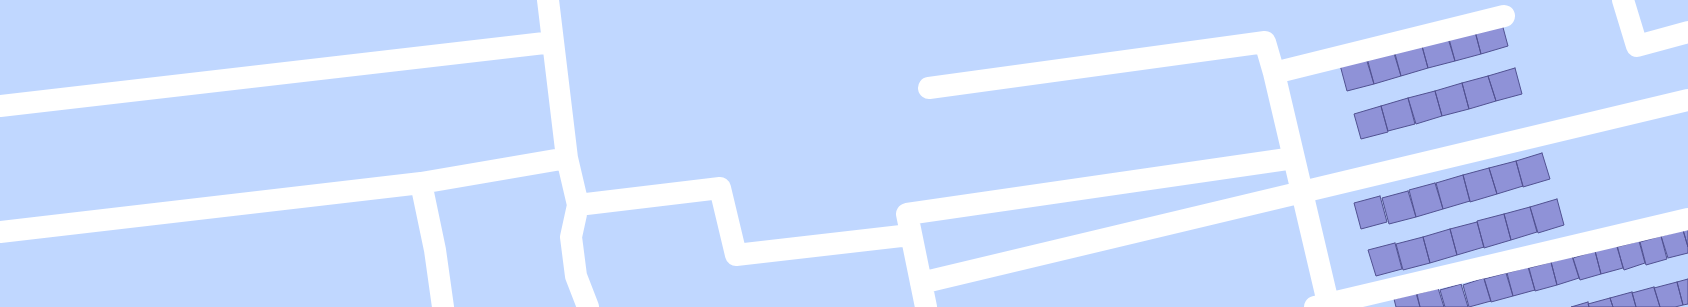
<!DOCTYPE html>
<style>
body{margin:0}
canvas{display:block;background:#c0d7ff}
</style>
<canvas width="1688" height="307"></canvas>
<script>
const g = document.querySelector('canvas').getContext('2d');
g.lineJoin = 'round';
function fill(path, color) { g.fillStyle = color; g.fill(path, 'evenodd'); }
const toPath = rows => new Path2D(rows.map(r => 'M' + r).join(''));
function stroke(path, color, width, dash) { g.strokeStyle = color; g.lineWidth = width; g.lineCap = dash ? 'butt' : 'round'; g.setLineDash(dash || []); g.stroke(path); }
const building = toPath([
 [1501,20,1508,46,1481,54,1474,27,1501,20],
 [1474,28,1481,54,1455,61,1448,35,1474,28],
 [1447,35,1455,61,1428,68,1421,43,1447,35],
 [1421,42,1428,68,1401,76,1394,50,1421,42],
 [1393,50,1401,76,1374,84,1367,58,1393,50],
 [1366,58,1374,84,1347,91,1340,65,1366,58],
 [1515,68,1522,94,1496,101,1488,76,1515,68],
 [1488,76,1496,101,1469,109,1462,83,1488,76],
 [1462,83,1469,109,1442,116,1435,91,1462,83],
 [1435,91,1442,116,1416,124,1408,98,1435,91],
 [1408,98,1415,124,1388,131,1381,106,1408,98],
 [1381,106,1388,132,1361,139,1354,114,1381,106],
 [1542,153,1550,179,1523,187,1516,161,1542,153],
 [1516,161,1523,186,1497,194,1489,168,1516,161],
 [1489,168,1497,194,1470,202,1463,175,1489,168],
 [1463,175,1470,201,1443,209,1436,183,1463,175],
 [1435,183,1443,209,1416,217,1409,190,1435,183],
 [1408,191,1416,217,1389,224,1382,198,1408,191],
 [1380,196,1387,222,1361,229,1354,203,1380,196],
 [1557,199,1564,225,1538,233,1530,207,1557,199],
 [1530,207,1537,232,1511,240,1504,214,1530,207],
 [1504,214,1511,240,1484,248,1477,221,1504,214],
 [1477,222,1484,247,1457,255,1450,229,1477,222],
 [1688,228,1688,247,1683,230,1688,228],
 [1450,229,1457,255,1430,263,1423,237,1450,229],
 [1683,230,1688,247,1688,253,1668,258,1661,236,1683,230],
 [1661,236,1667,259,1646,265,1640,242,1661,236],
 [1423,237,1430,263,1403,270,1396,244,1423,237],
 [1639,241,1645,263,1624,270,1617,247,1639,241],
 [1395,243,1402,269,1376,276,1368,250,1395,243],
 [1617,245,1623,268,1601,274,1595,251,1617,245],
 [1595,251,1601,274,1580,280,1573,258,1595,251],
 [1572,256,1579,278,1557,285,1551,262,1572,256],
 [1551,262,1557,285,1535,291,1529,268,1551,262],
 [1528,267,1535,290,1513,296,1507,273,1528,267],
 [1506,273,1513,296,1491,302,1484,279,1506,273],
 [1484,278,1491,301,1469,307,1463,285,1484,278],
 [1688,279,1688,304,1683,305,1677,282,1688,279],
 [1677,282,1683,305,1675,307,1660,307,1654,288,1677,282],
 [1461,284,1468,307,1445,307,1440,290,1461,284],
 [1654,287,1660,307,1636,307,1632,293,1654,287],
 [1438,288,1444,307,1420,307,1417,294,1438,288],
 [1632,292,1636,307,1613,307,1610,298,1632,292],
 [1416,293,1420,307,1396,307,1394,299,1416,293],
 [1610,298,1613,307,1589,307,1588,304,1610,298],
 [1588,302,1589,307,1571,307,1588,302]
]);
fill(building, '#8f92d7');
stroke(building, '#515191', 1);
stroke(toPath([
 [548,0,567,158,578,205,571,237,576,276,588,307],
 [1623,0,1637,46,1688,32],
 [929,88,1265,42,1274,73],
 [0,106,553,42],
 [421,183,435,250,443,307],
 [578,205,720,188,736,255,910,235],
 [0,232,421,183,567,158],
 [921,283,1688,100],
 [926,307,907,214,1294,158],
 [1315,307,1688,219],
 [1329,307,1274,73,1504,16]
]), '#fff', 22);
</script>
